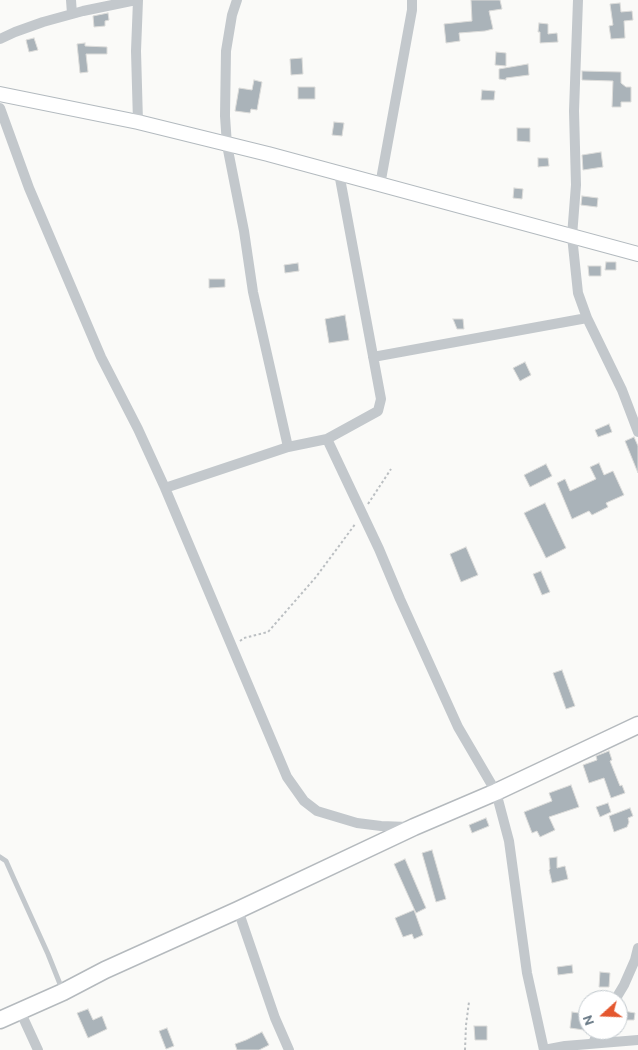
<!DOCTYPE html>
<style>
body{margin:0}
#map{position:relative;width:638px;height:1050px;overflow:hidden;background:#fafaf8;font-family:Overpass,sans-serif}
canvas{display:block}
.north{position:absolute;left:578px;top:990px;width:50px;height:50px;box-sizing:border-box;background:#fff;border:1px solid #c1c8cd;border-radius:50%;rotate:250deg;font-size:14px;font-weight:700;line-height:20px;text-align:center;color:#657683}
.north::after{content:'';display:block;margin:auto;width:18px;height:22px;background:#e4572e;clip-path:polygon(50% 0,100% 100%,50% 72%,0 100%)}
</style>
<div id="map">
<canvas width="638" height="1050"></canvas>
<div class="north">N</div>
</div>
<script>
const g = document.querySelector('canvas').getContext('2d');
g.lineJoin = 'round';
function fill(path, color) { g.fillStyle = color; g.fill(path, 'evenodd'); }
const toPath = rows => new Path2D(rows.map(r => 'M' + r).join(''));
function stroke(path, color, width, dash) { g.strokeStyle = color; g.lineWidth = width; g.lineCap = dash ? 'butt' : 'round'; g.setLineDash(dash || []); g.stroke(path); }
const building = toPath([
 [471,0,500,0,502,9,489,11,493,29,485,31,459,33,460,41,446,43,444,24,472,21,471,0],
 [620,3,621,12,632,11,633,20,624,21,625,38,611,39,609,26,613,25,610,4,620,3],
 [108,13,109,20,105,21,105,26,94,27,93,16,108,13],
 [539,23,548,24,548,34,557,33,558,42,540,43,540,32,538,32,539,23],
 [34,38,38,50,29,52,26,40,34,38],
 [85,43,85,46,107,47,107,54,86,54,88,72,80,73,77,44,85,43],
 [496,52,506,53,506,66,495,65,496,52],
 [302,58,303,74,291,75,290,59,302,58],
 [528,64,529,75,506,78,506,80,499,79,499,69,528,64],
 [582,71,621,72,621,83,626,87,631,87,631,102,621,102,621,107,612,107,613,81,582,80,582,71],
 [254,80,262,82,257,110,251,109,250,113,235,111,239,88,252,90,254,80],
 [298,87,315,87,315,99,298,99,298,87],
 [482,90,495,91,494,100,481,100,482,90],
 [334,122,344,123,342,136,332,135,334,122],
 [517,128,530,128,530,142,517,141,517,128],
 [601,152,603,167,583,170,582,155,601,152],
 [538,158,548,158,549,166,538,167,538,158],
 [514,188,523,189,522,199,513,198,514,188],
 [582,196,598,198,597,207,581,205,582,196],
 [606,262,616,262,616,270,605,270,606,262],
 [298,263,299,271,285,273,284,265,298,263],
 [588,266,601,266,601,276,589,276,588,266],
 [209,279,225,279,225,287,209,288,209,279],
 [345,315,349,340,329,343,325,319,345,315],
 [453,319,463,319,464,329,457,329,453,319],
 [525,362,531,375,520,381,513,368,525,362],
 [609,424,612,432,598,437,595,430,609,424],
 [634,437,638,446,638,473,625,441,634,437],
 [599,463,604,475,613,471,624,495,606,503,608,507,592,515,589,511,572,519,557,483,565,479,570,491,596,479,590,467,599,463],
 [546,464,552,476,530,487,524,475,546,464],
 [545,503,566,548,546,558,524,513,545,503],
 [466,547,478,575,461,582,450,554,466,547],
 [541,571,550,592,542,595,533,574,541,571],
 [562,670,575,706,566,709,553,673,562,670],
 [609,751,612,760,610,761,620,786,622,785,625,793,611,798,604,778,589,783,583,765,597,760,596,756,609,751],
 [571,785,579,807,549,817,555,830,540,837,537,831,532,833,524,812,552,801,549,793,571,785],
 [608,803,611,812,600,817,596,807,608,803],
 [630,808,633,816,628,818,629,822,627,827,614,832,609,816,630,808],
 [486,818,489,826,472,833,469,825,486,818],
 [432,850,446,899,436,902,422,853,432,850],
 [557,857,557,868,565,866,568,879,552,883,549,870,550,869,549,858,557,857],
 [405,859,426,908,416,913,394,864,405,859],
 [414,910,423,935,414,939,412,934,403,937,395,918,414,910],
 [572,965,573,973,558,975,557,967,572,965],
 [600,972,610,973,609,987,599,987,600,972],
 [88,1009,93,1020,102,1016,107,1029,88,1038,77,1013,88,1009],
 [618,1010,635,1013,634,1020,618,1020,618,1010],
 [572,1012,586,1014,584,1030,570,1028,572,1012],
 [474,1026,487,1026,487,1040,475,1040,474,1026],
 [167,1028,174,1046,166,1049,159,1031,167,1028],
 [262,1032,269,1045,259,1050,237,1050,235,1044,246,1040,262,1032]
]);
fill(building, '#aab3b9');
stroke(building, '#dcdcda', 1);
const secondary = toPath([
 [0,94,138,122,268,154,638,254]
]);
const primary = toPath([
 [0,1020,63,992,105,970,238,910,414,827,496,792,638,725]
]);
stroke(secondary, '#b3babf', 16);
stroke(primary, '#b5babe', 19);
stroke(toPath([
 [368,504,391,469],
 [240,641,244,638,268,632,316,577,356,523],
 [465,1050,466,1025,469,1002]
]), '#bbbfc2', 2, [2.5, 2.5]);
stroke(toPath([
 [0,857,6,861,14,879,48,954,62,989]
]), '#c3c8cc', 5);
stroke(toPath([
 [71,0,72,14],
 [138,0,136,51,138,122],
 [237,0,232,15,226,51,225,116,227,145,244,231,253,292,288,447],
 [578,0,574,111,576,185,572,236,578,293,587,318,622,390,638,432],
 [0,39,15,32,43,22,83,11,136,0],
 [0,108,29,188,101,357,138,429,165,488,287,777,304,801,317,811,357,823,381,826,408,827],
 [380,185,412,10,412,0],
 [373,357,587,318],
 [327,439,379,549,400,599,458,727,496,792,509,841,527,973,544,1050],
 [165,488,288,447,327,439,378,411,381,399,339,173],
 [238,910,275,1018,289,1050],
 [615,1000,624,985,635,960,638,948],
 [20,1011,38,1050],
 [593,1043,599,1030],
 [544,1050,565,1046,638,1040]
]), '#c3c8cc', 10);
stroke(secondary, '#fff', 14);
stroke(primary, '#fff', 16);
</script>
